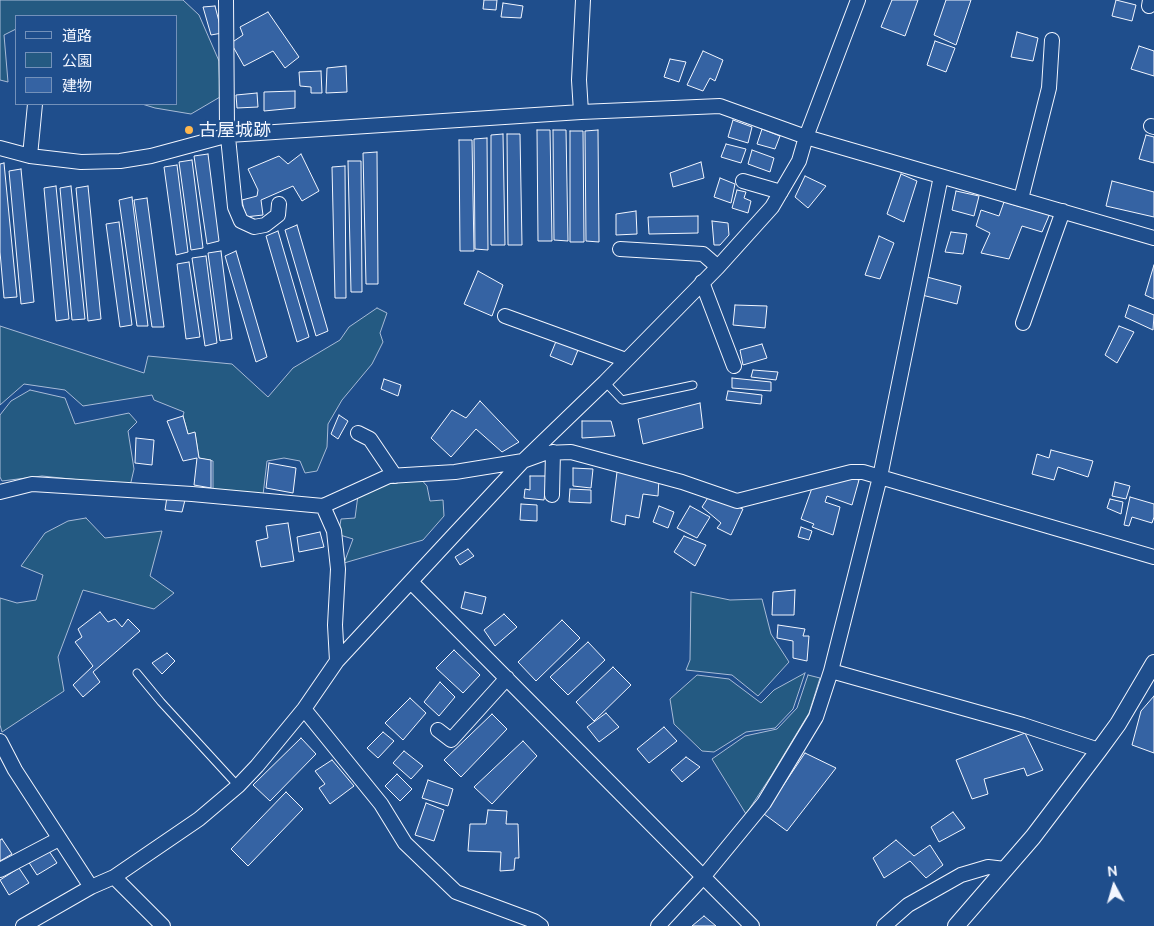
<!DOCTYPE html>
<meta charset="utf-8">
<style>
body{margin:0}
#map{position:relative;width:1154px;height:926px;overflow:hidden;background:#1f4e8c;font-family:Ubuntu,"Noto Sans JP",sans-serif}
canvas{display:block}
.legend{position:absolute;left:15px;top:15px;width:162px;height:90px;box-sizing:border-box;background:#1f4e8c;border:1px solid #7391ba;margin:0;padding:6px 9px;list-style:none;font-size:15px;color:#f2f6ff}
.legend li{display:flex;align-items:center;gap:10px;height:25px}
.legend b{width:25px;border:1px solid #7391ba}
.north{position:absolute;left:1089px;top:861px;width:50px;height:50px;-webkit-text-stroke:4px #1f4e8c;paint-order:stroke;rotate:354deg;font-size:14px;font-weight:700;line-height:20px;text-align:center;color:#f2f6ff}
.north::after{content:'';display:block;margin:auto;width:18px;height:22px;background:#f2f6ff;clip-path:polygon(50% 0,100% 100%,50% 72%,0 100%)}
</style>
<div id="map">
<canvas width="1154" height="926"></canvas>
<ul class="legend">
<li><b style="height:6px;background:#1f4e8c"></b>道路</li>
<li><b style="height:14px;background:#245a82"></b>公園</li>
<li><b style="height:14px;background:#3563a3"></b>建物</li>
</ul>
<div class="north">N</div>
</div>
<script>
const g = document.querySelector('canvas').getContext('2d');
g.lineJoin = 'round';
function fill(path, color) { g.fillStyle = color; g.fill(path, 'evenodd'); }
const toPath = rows => new Path2D(rows.map(r => 'M' + r).join(''));
function stroke(path, color, width, dash) { g.strokeStyle = color; g.lineWidth = width; g.lineCap = dash ? 'butt' : 'round'; g.setLineDash(dash || []); g.stroke(path); }
function write(font, color, halo, rows, align = 'center') {
  g.font = font + ' Ubuntu,"Noto Sans JP",sans-serif'; g.lineWidth = 4; g.setLineDash([]); g.textBaseline = 'middle'; g.strokeStyle = halo; g.fillStyle = color; for (const [text, x, y, turn = 0] of rows) {
    g.save(); g.translate(x, y); g.rotate((+turn || 0) * Math.PI / 180); g.textAlign = isNaN(turn) ? turn : align; if (halo) g.strokeText(text, 0, 0); g.fillText(text, 0, 0); g.restore();
  }
}
const green = toPath([
 [0,0,183,0,199,15,219,61,220,97,191,114,155,108,142,104,176,104,176,16,16,16,16,29,4,35,8,82,0,80,0,0],
 [377,308,387,313,380,333,383,342,372,364,342,400,328,424,327,447,317,471,305,473,300,461,284,458,267,461,263,495,213,489,213,461,199,458,195,433,188,434,183,416,184,412,154,400,152,395,83,406,65,390,24,384,0,405,0,326,144,373,148,356,232,364,268,397,293,368,340,340,349,327,377,308],
 [30,390,65,398,75,424,129,413,137,422,128,431,134,469,131,482,128,485,42,476,2,481,0,477,0,415,11,401,30,390],
 [419,477,427,486,430,501,443,500,444,516,423,540,344,563,353,539,340,535,339,532,341,519,355,518,358,495,389,478,419,477],
 [86,518,105,538,162,531,150,576,174,593,154,609,83,590,58,657,64,691,2,732,0,725,0,598,17,603,36,600,43,575,21,566,45,533,68,521,86,518],
 [691,592,730,600,762,599,771,634,789,662,758,696,732,675,686,670,690,660,691,592],
 [805,673,793,709,775,728,746,732,714,752,702,751,674,724,670,699,697,675,729,679,761,703,774,690,805,673],
 [808,675,820,678,809,713,771,776,746,814,712,759,745,736,777,729,797,708,808,675]
]);
fill(green, '#245a82');
stroke(green, '#a8bbd7', 1);
const building = toPath([
 [484,0,497,0,496,10,483,9,484,0],
 [892,0,918,0,905,36,881,27,892,0],
 [946,0,971,0,956,45,934,35,946,0],
 [1116,0,1136,5,1132,21,1112,16,1116,0],
 [503,3,523,6,521,18,501,17,503,3],
 [215,6,222,33,211,35,203,7,215,6],
 [268,12,299,57,285,68,273,51,244,66,231,43,243,35,240,27,268,12],
 [1017,32,1038,38,1033,61,1011,57,1017,32],
 [935,41,955,48,946,72,927,65,935,41],
 [1139,46,1154,51,1154,76,1131,69,1139,46],
 [703,51,723,60,715,81,710,78,703,91,687,85,703,51],
 [670,59,686,62,679,82,664,77,670,59],
 [346,66,347,92,326,93,327,68,346,66],
 [321,71,322,93,311,93,311,87,300,86,299,72,321,71],
 [295,91,295,108,264,111,264,92,295,91],
 [257,93,258,107,237,108,236,95,257,93],
 [733,120,752,127,748,143,728,137,733,120],
 [762,129,780,136,775,149,757,144,762,129],
 [537,130,550,130,552,241,538,241,537,130],
 [553,130,566,130,568,241,554,240,553,130],
 [598,130,599,242,586,241,585,131,598,130],
 [570,131,583,131,584,242,570,242,570,131],
 [503,134,505,245,491,245,491,135,503,134],
 [507,134,520,134,522,245,508,245,507,134],
 [1146,135,1154,137,1154,163,1139,159,1146,135],
 [487,138,488,250,475,249,474,139,487,138],
 [459,140,472,140,474,251,460,251,459,140],
 [726,144,746,149,741,163,721,157,726,144],
 [752,150,774,158,770,172,748,164,752,150],
 [377,152,378,284,366,284,363,153,377,152],
 [208,154,219,241,207,244,194,156,208,154],
 [301,154,319,191,302,201,293,186,261,200,263,215,245,217,242,200,257,196,258,190,248,169,279,156,288,164,301,154],
 [192,160,203,248,191,250,179,162,192,160],
 [348,161,361,161,362,292,351,292,348,161],
 [701,162,704,178,673,187,670,173,701,162],
 [4,163,17,297,4,298,0,252,0,164,4,163],
 [177,165,188,252,176,255,164,167,177,165],
 [345,166,346,298,335,298,332,167,345,166],
 [21,169,34,302,21,304,9,171,21,169],
 [901,174,917,181,904,222,887,214,901,174],
 [805,176,826,186,808,208,795,197,805,176],
 [720,178,735,184,731,203,714,197,720,178],
 [1112,181,1154,192,1154,217,1106,206,1112,181],
 [56,186,69,319,56,321,44,188,56,186],
 [71,186,85,319,72,320,60,188,71,186],
 [88,186,101,319,88,321,76,188,88,186],
 [737,190,746,192,744,198,751,201,748,213,732,208,737,190],
 [956,191,979,196,974,216,952,210,956,191],
 [132,197,148,326,137,326,119,200,132,197],
 [147,198,164,327,152,327,134,200,147,198],
 [1004,202,1021,207,1023,203,1051,211,1042,232,1022,226,1009,259,981,253,990,233,976,226,981,210,999,216,1004,202],
 [636,211,637,234,616,235,616,214,636,211],
 [698,216,698,233,649,234,648,217,698,216],
 [712,221,728,223,729,235,720,245,714,245,712,221],
 [119,222,132,325,120,327,106,224,119,222],
 [297,225,328,331,316,336,285,230,297,225],
 [278,231,309,337,297,342,266,236,278,231],
 [951,232,967,234,963,254,945,252,951,232],
 [879,236,894,243,880,279,865,275,879,236],
 [221,251,232,339,220,341,208,253,221,251],
 [236,251,267,357,256,362,225,256,236,251],
 [206,256,217,343,205,346,192,258,206,256],
 [189,262,200,337,186,339,177,264,189,262],
 [1154,265,1154,299,1145,295,1154,265],
 [478,271,503,285,492,316,464,304,478,271],
 [927,277,961,286,957,304,922,295,927,277],
 [735,305,767,306,765,328,733,325,735,305],
 [1129,305,1154,315,1153,330,1125,317,1129,305],
 [1119,326,1134,332,1117,363,1105,355,1119,326],
 [557,339,580,345,572,365,550,356,557,339],
 [762,344,767,358,743,365,740,350,762,344],
 [753,370,778,372,776,380,751,377,753,370],
 [732,378,771,382,771,391,732,388,732,378],
 [384,379,401,385,398,396,381,389,384,379],
 [728,391,762,395,761,404,726,400,728,391],
 [480,401,519,442,502,452,476,429,451,457,431,438,452,410,466,418,480,401],
 [700,403,703,428,643,444,638,419,700,403],
 [339,415,348,421,338,439,331,434,339,415],
 [183,416,188,434,195,432,199,458,211,460,211,488,194,485,197,458,183,461,167,421,183,416],
 [582,421,611,421,615,436,582,438,582,421],
 [136,438,154,440,152,465,135,463,136,438],
 [1051,450,1093,461,1088,477,1058,467,1054,480,1032,474,1037,454,1049,458,1051,450],
 [269,463,296,468,293,493,266,488,269,463],
 [573,468,593,469,591,488,573,486,573,468],
 [617,472,659,478,658,496,643,494,639,518,626,515,625,525,611,521,617,472],
 [530,476,547,476,544,500,524,498,525,489,530,490,530,476],
 [847,477,859,480,852,505,827,496,825,502,840,507,833,535,812,527,814,524,801,519,812,488,847,477],
 [1115,482,1130,486,1126,499,1112,496,1115,482],
 [570,489,591,490,591,503,569,502,570,489],
 [709,496,743,509,731,535,717,528,721,523,702,507,709,496],
 [167,497,185,500,182,512,165,510,167,497],
 [1130,497,1154,504,1154,517,1152,523,1132,517,1129,526,1124,525,1130,497],
 [1110,499,1123,502,1121,514,1107,508,1110,499],
 [521,504,537,505,537,521,520,520,521,504],
 [659,506,674,512,668,528,653,522,659,506],
 [690,506,710,517,697,538,677,528,690,506],
 [288,523,294,561,261,567,256,541,268,538,266,526,288,523],
 [801,527,812,531,809,540,798,537,801,527],
 [320,532,324,547,299,552,297,537,320,532],
 [684,536,706,545,695,566,674,552,684,536],
 [468,549,474,556,460,565,455,557,468,549],
 [795,590,794,615,772,615,773,592,795,590],
 [465,592,486,597,482,614,461,608,465,592],
 [100,612,108,622,115,619,122,627,128,619,140,631,93,672,100,682,83,697,73,685,93,666,75,642,82,637,78,629,100,612],
 [504,614,517,627,495,646,484,630,504,614],
 [562,620,580,638,536,681,518,662,562,620],
 [778,625,805,629,803,636,809,636,807,661,793,658,793,641,777,638,778,625],
 [588,642,605,660,568,695,550,677,588,642],
 [454,650,480,675,463,693,436,668,454,650],
 [167,653,175,661,162,674,152,663,167,653],
 [613,667,631,685,594,721,576,702,613,667],
 [440,682,455,697,439,716,424,702,440,682],
 [1154,696,1154,753,1132,745,1141,711,1154,696],
 [410,698,426,713,403,740,385,723,410,698],
 [606,713,619,727,599,742,587,727,606,713],
 [492,714,507,729,461,777,444,760,492,714],
 [664,727,677,741,649,763,637,749,664,727],
 [383,732,394,741,378,758,367,748,383,732],
 [1025,733,1043,770,1027,776,1024,768,984,779,988,794,972,799,956,760,1025,733],
 [301,738,316,754,270,801,253,785,301,738],
 [523,741,537,756,492,804,474,787,523,741],
 [404,751,423,766,411,779,393,763,404,751],
 [805,753,836,768,787,831,764,814,805,753],
 [686,757,700,767,682,782,671,770,686,757],
 [332,760,354,786,330,804,319,788,325,784,315,771,332,760],
 [397,774,412,789,400,801,385,786,397,774],
 [428,780,453,789,448,806,422,798,428,780],
 [286,792,303,809,248,866,231,849,286,792],
 [426,803,444,810,434,841,415,835,426,803],
 [488,810,507,811,506,824,518,824,519,858,515,858,514,870,500,871,501,852,468,851,470,824,486,824,488,810],
 [953,812,965,828,939,842,931,827,953,812],
 [2,839,12,854,0,861,0,840,2,839],
 [896,840,914,856,930,845,943,865,926,878,910,861,884,878,873,858,896,840],
 [47,848,57,863,37,875,28,861,47,848],
 [19,868,29,883,9,895,0,880,19,868],
 [704,916,716,926,692,926,704,916]
]);
fill(building, '#3563a3');
stroke(building, '#f2f6ff', 1);
const service = toPath([
 [605,382,622,400,693,385],
 [137,673,161,702,238,786]
]);
const minor = toPath([
 [226,0,227,127,235,207,241,221,254,227,265,225,278,215,279,204],
 [1149,6,1150,0],
 [581,112,579,80,583,0],
 [1151,126,1154,127],
 [0,148,30,156,81,162,120,161,151,156,229,135,581,112,720,106,806,137,1154,238],
 [30,156,35,104],
 [743,181,781,192],
 [1021,199,1049,88,1052,40],
 [620,249,703,254,718,267],
 [702,282,734,366],
 [505,316,626,360],
 [1023,323,1063,211],
 [358,433,370,439,395,476],
 [0,492,32,484,192,494,323,506,389,476,455,472,523,461,545,453,571,452,682,482,737,501,851,472,863,472,1154,557],
 [552,495,553,452],
 [323,506,334,531,338,569,335,625,337,661],
 [411,582,752,926],
 [831,671,1023,725,1099,750],
 [304,709,381,804,405,843,456,892,534,921,541,926],
 [438,730,451,740,507,678],
 [0,741,15,770,91,887],
 [0,870,59,839],
 [114,877,163,926],
 [23,926,91,887,114,877,199,819,238,786,257,766,304,709,337,661,452,537,523,461,605,382,718,267,772,207,799,161,806,137,858,0],
 [658,926,704,876,764,803,816,717,831,671,880,477,941,176],
 [884,926,908,905,961,875,988,867,1005,869]
]);
const tertiary = toPath([
 [956,926,1033,837,1099,750,1118,724,1154,663]
]);
stroke(service, '#f2f6ff', 9);
stroke(minor, '#f2f6ff', 16);
stroke(tertiary, '#f2f6ff', 18);
stroke(service, '#1f4e8c', 7);
stroke(minor, '#1f4e8c', 14);
stroke(tertiary, '#1f4e8c', 16);
for (const [x, y, r, color] of [
 [189,130,5,"#ffb74d"]
]) { const dot = new Path2D(); dot.arc(x, y, r, 0, 2 * Math.PI); g.fillStyle = color; g.fill(dot); stroke(dot, '#1f4e8c', 2); }
write('18px', '#f2f6ff', '#1f4e8c', [
 ["古屋城跡",199,130]
], 'left');
</script>
